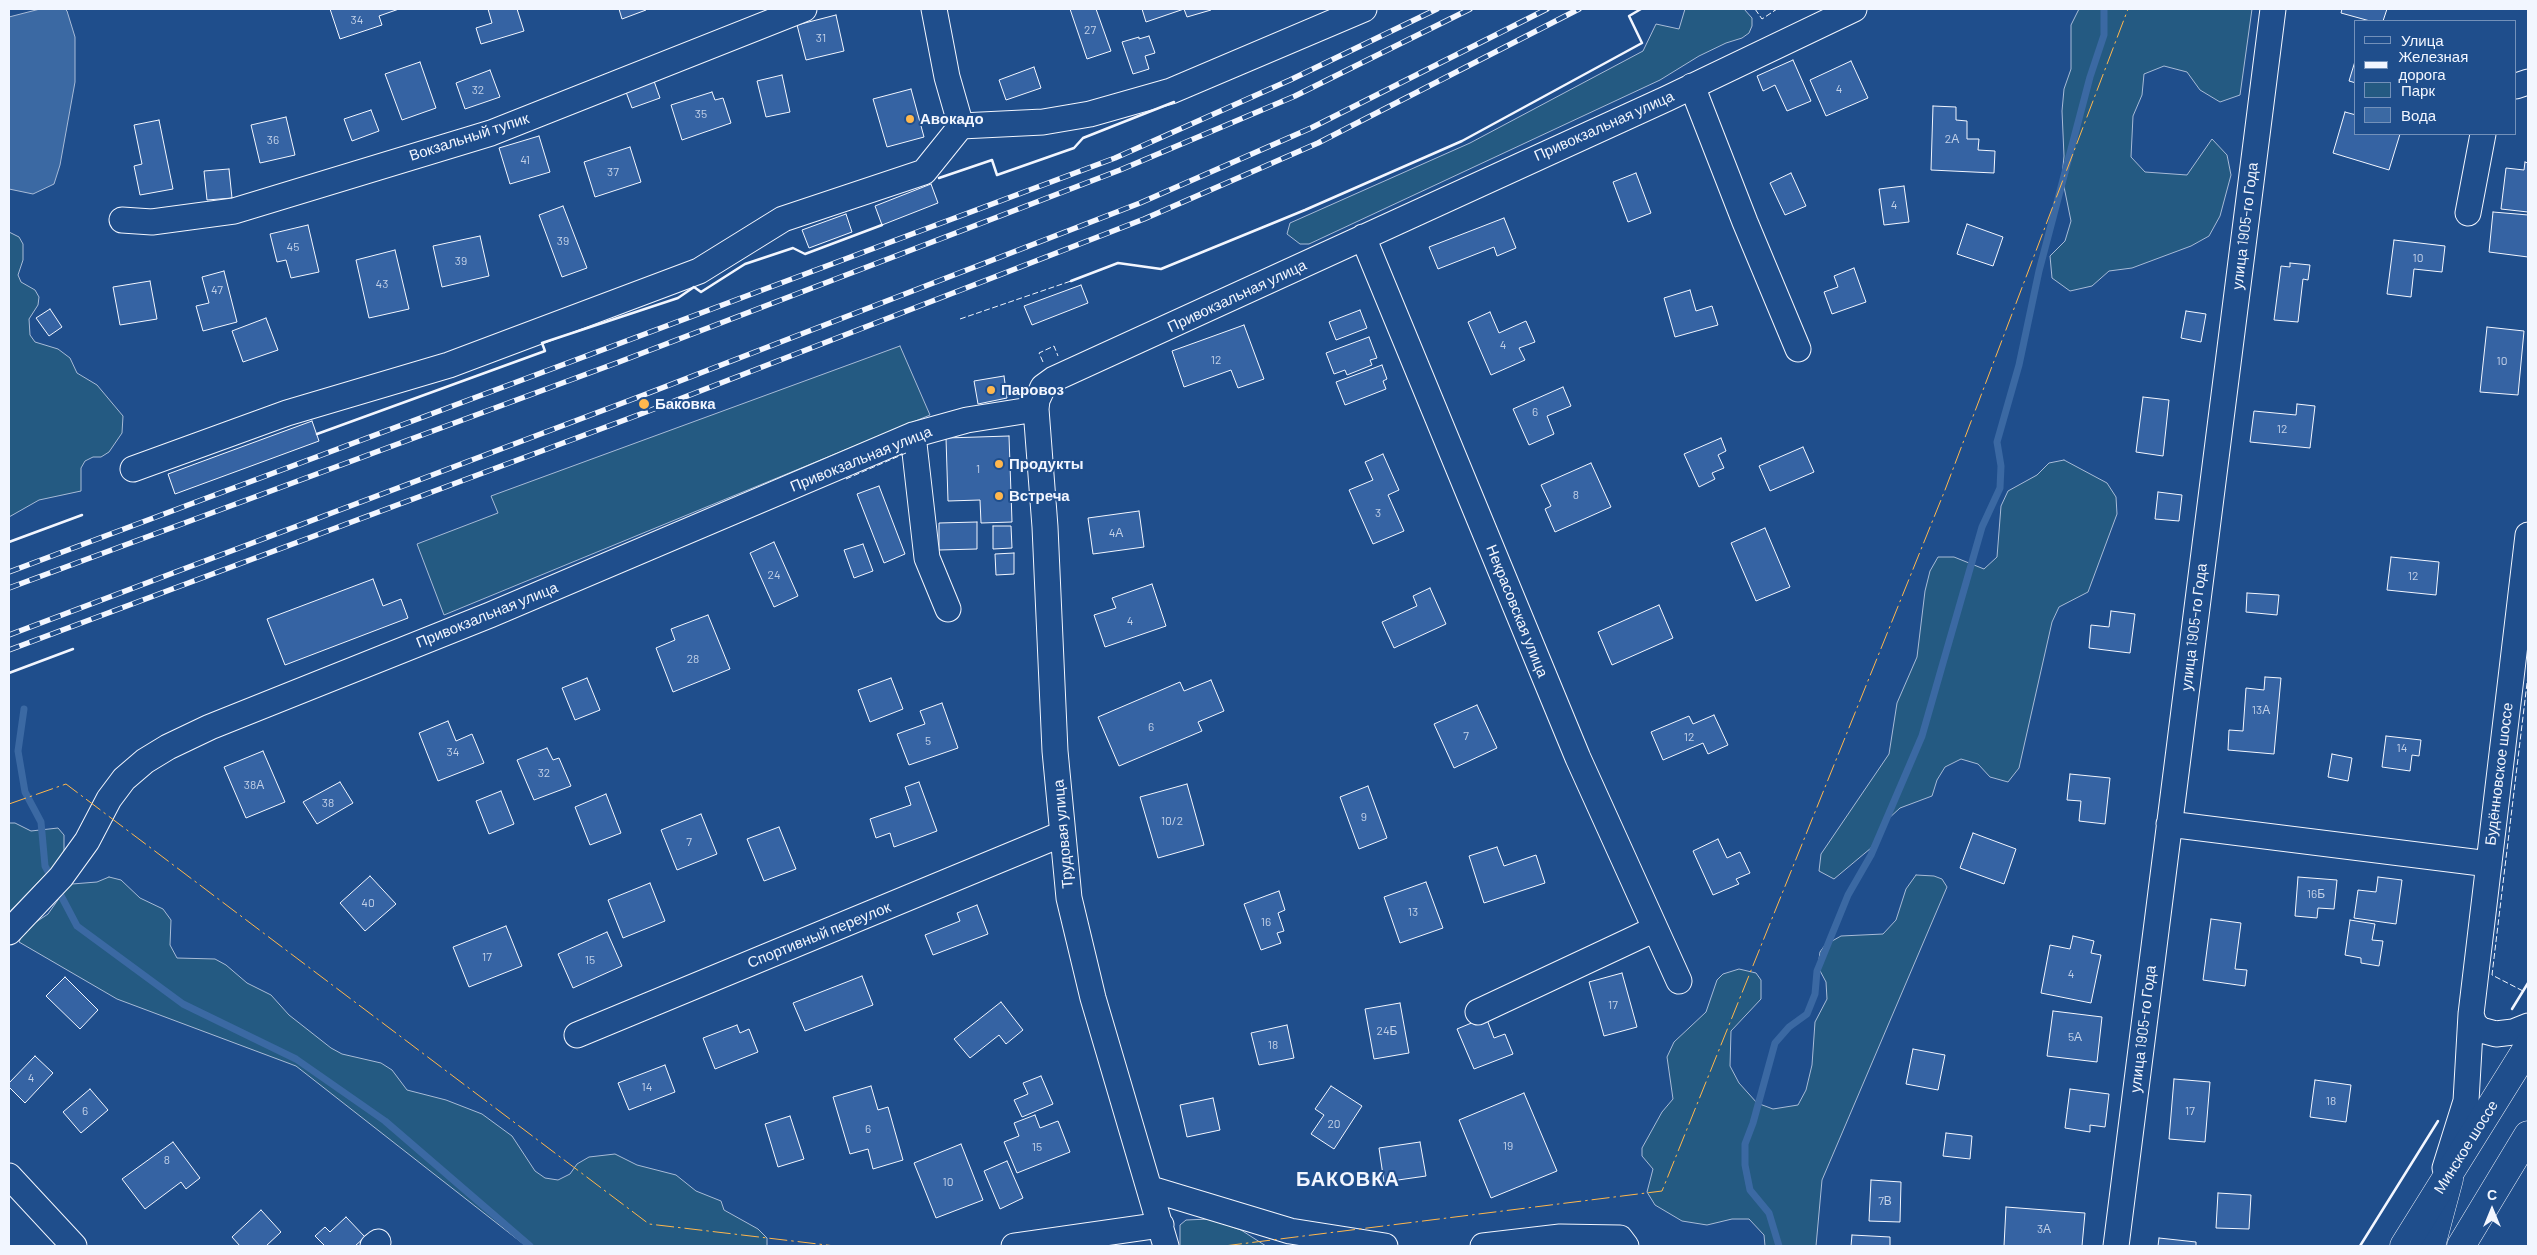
<!DOCTYPE html>
<meta charset="utf-8">
<style>
body{margin:0}
#map{position:relative;width:2537px;height:1255px;overflow:hidden;background:#1f4e8c;font-family:Barlow,sans-serif}
canvas{display:block}
.frame{position:absolute;inset:0;border:10px solid #f2f6ff;pointer-events:none}
.legend{position:absolute;left:2354px;top:20px;width:162px;height:115px;box-sizing:border-box;background:#1f4e8c;border:1px solid #7391ba;margin:0;padding:6px 9px;list-style:none;font-size:15px;color:#f2f6ff}
.legend li{display:flex;align-items:center;gap:10px;height:25px}
.legend b{width:25px;border:1px solid #7391ba}
.north{position:absolute;left:2467px;top:1185px;width:50px;height:50px;-webkit-text-stroke:4px #1f4e8c;paint-order:stroke;rotate:0deg;font-size:14px;font-weight:700;line-height:20px;text-align:center;color:#f2f6ff}
.north::after{content:'';display:block;margin:auto;width:18px;height:22px;background:#f2f6ff;clip-path:polygon(50% 0,100% 100%,50% 72%,0 100%)}
</style>
<div id="map">
<canvas width="2537" height="1255"></canvas>
<div class="frame"></div>
<ul class="legend">
<li><b style="height:6px;background:#1f4e8c"></b>Улица</li>
<li><b style="height:6px;background:#f2f6ff"></b>Железная дорога</li>
<li><b style="height:14px;background:#245a82"></b>Парк</li>
<li><b style="height:14px;background:#3b69a3"></b>Вода</li>
</ul>
<div class="north">С</div>
</div>
<script>
const g = document.querySelector('canvas').getContext('2d');
g.lineJoin = 'round';
function fill(path, color) { g.fillStyle = color; g.fill(path, 'evenodd'); }
const toPath = rows => new Path2D(rows.map(r => 'M' + r).join(''));
function stroke(path, color, width, dash) { g.strokeStyle = color; g.lineWidth = width; g.lineCap = dash ? 'butt' : 'round'; g.setLineDash(dash || []); g.stroke(path); }
function write(font, color, halo, rows, align = 'center') {
  g.font = font + ' Barlow,sans-serif'; g.lineWidth = 4; g.setLineDash([]); g.textBaseline = 'middle'; g.strokeStyle = halo; g.fillStyle = color; for (const [text, x, y, turn = 0] of rows) {
    g.save(); g.translate(x, y); g.rotate((+turn || 0) * Math.PI / 180); g.textAlign = isNaN(turn) ? turn : align; if (halo) g.strokeText(text, 0, 0); g.fillText(text, 0, 0); g.restore();
  }
}
const green = toPath([
 [1685,9,1744,9,1752,18,1752,26,1749,33,1742,38,1726,43,1699,56,1660,80,1309,244,1300,244,1287,234,1290,223,1470,143,1643,51,1656,24,1679,29,1685,9],
 [2079,9,2252,9,2240,95,2220,102,2200,90,2187,72,2164,66,2144,74,2142,95,2133,116,2131,157,2145,172,2187,175,2212,139,2227,155,2231,175,2220,216,2209,236,2191,246,2132,268,2109,271,2092,286,2070,291,2052,278,2050,256,2065,241,2071,221,2062,177,2064,156,2062,111,2064,89,2071,69,2071,25,2079,9],
 [9,232,19,237,23,244,23,260,18,275,21,282,35,290,39,297,38,305,29,319,30,335,35,342,58,349,70,358,77,373,97,385,123,416,122,433,109,452,101,457,93,457,85,461,81,468,81,491,39,500,9,517,9,232],
 [900,346,930,415,444,615,417,544,498,513,491,496,900,346],
 [2064,460,2107,483,2116,497,2117,514,2088,592,2059,607,2052,622,2019,768,2008,782,1990,777,1978,764,1961,759,1945,767,1937,780,1932,796,1900,808,1887,820,1871,848,1834,879,1819,871,1821,854,1889,754,1897,703,1917,657,1925,591,1930,571,1938,557,1954,557,1984,569,1997,557,2001,506,2008,491,2037,475,2049,463,2064,460],
 [9,823,15,823,31,831,58,828,64,835,64,852,61,859,11,910,9,918,9,823],
 [1916,875,1934,876,1942,879,1947,887,1822,1180,1816,1246,1765,1246,1764,1235,1749,1219,1732,1219,1707,1225,1682,1221,1655,1205,1647,1192,1653,1169,1642,1156,1642,1148,1662,1112,1673,1099,1667,1057,1674,1042,1706,1012,1717,980,1723,974,1739,969,1756,973,1761,980,1761,999,1731,1031,1730,1066,1739,1083,1757,1103,1773,1109,1798,1105,1806,1090,1812,1065,1815,1022,1827,999,1826,982,1818,967,1820,952,1825,945,1841,936,1883,934,1896,920,1906,889,1916,875],
 [109,877,121,880,140,898,163,909,171,920,170,945,177,958,215,959,226,965,247,983,271,995,289,1015,331,1048,342,1054,381,1063,392,1070,407,1090,446,1100,482,1114,512,1136,535,1171,545,1178,558,1180,570,1174,577,1164,589,1157,615,1154,637,1165,676,1175,696,1191,721,1201,724,1210,758,1229,767,1238,767,1246,526,1246,296,1066,117,999,19,942,24,930,48,914,62,894,72,884,97,882,109,877],
 [1210,1219,1241,1230,1266,1246,1180,1246,1180,1225,1186,1220,1210,1219]
]);
fill(green, '#245a82');
stroke(green, '#a8bbd7', 1);
const water = toPath([
 [40,9,65,9,67,11,75,37,75,82,60,165,54,184,33,194,9,189,9,17,40,9]
]);
fill(water, '#3b69a3');
stroke(water, '#a8bbd7', 1);
stroke(toPath([
 [24,709,18,751,25,792,41,822,45,866,52,879],
 [57,888,77,926,183,1004,296,1059,385,1121,530,1246],
 [1779,1246,1769,1213,1750,1190,1745,1165,1745,1144,1753,1123,1775,1043,1789,1027,1807,1014,1815,994,1817,971,1848,895,1871,855,1922,736,1982,527,2000,488,2001,466,1997,442,2019,365,2039,271,2090,77,2104,35,2104,9]
]), '#3b69a3', 7);
const building = toPath([
 [330,9,399,9,379,16,382,25,340,39,330,9],
 [488,9,517,9,524,31,481,44,476,28,492,23,488,9],
 [619,9,646,9,646,10,622,19,619,9],
 [1070,9,1096,9,1111,51,1087,59,1070,9],
 [1142,9,1184,9,1146,22,1142,9],
 [1184,9,1211,9,1211,10,1187,17,1184,9],
 [2342,9,2387,9,2383,21,2370,21,2341,13,2342,9],
 [836,15,844,51,806,60,797,25,836,15],
 [1149,36,1155,53,1145,56,1149,69,1133,74,1122,42,1139,37,1139,39,1149,36],
 [2356,58,2356,83,2349,81,2356,58],
 [1793,60,1811,101,1787,111,1775,85,1763,91,1757,76,1793,60],
 [1851,61,1868,98,1826,116,1810,80,1851,61],
 [420,62,436,108,402,120,385,74,420,62],
 [1034,67,1041,88,1006,100,999,80,1034,67],
 [490,70,500,97,465,109,456,83,490,70],
 [782,75,790,112,766,117,757,81,782,75],
 [654,81,660,98,632,108,626,92,654,81],
 [911,89,924,137,887,147,873,99,911,89],
 [712,92,715,100,723,98,731,123,682,140,671,105,712,92],
 [1933,106,1956,107,1956,120,1967,121,1967,139,1979,139,1978,150,1995,151,1994,173,1931,170,1933,106],
 [371,110,379,131,352,141,344,119,371,110],
 [2345,112,2356,115,2356,134,2400,134,2389,170,2333,153,2345,112],
 [286,117,295,155,260,163,251,125,286,117],
 [159,120,173,189,140,195,134,166,142,164,134,125,159,120],
 [539,136,550,172,510,184,499,148,539,136],
 [630,147,641,182,595,197,584,162,630,147],
 [2525,162,2528,163,2528,212,2501,209,2506,168,2524,170,2525,162],
 [229,169,232,198,207,200,204,171,229,169],
 [1636,173,1651,213,1628,222,1613,182,1636,173],
 [1791,173,1806,206,1785,215,1770,183,1791,173],
 [931,184,938,203,882,225,875,206,931,184],
 [1904,186,1909,222,1884,225,1879,189,1904,186],
 [563,206,587,268,562,277,539,215,563,206],
 [2493,212,2528,215,2528,257,2489,252,2493,212],
 [846,214,852,232,809,248,802,230,846,214],
 [1504,218,1516,248,1497,256,1494,247,1438,269,1429,247,1504,218],
 [1967,224,2003,237,1993,266,1957,254,1967,224],
 [308,225,319,272,291,278,286,260,277,262,270,234,308,225],
 [480,236,489,276,442,287,433,246,480,236],
 [2394,240,2445,246,2442,272,2414,269,2411,297,2387,294,2394,240],
 [395,250,409,309,369,318,356,260,395,250],
 [2290,263,2310,265,2308,280,2303,279,2298,322,2274,320,2281,266,2290,267,2290,263],
 [1854,268,1866,302,1832,314,1824,292,1838,287,1834,276,1854,268],
 [224,271,237,322,203,331,196,306,209,303,202,277,224,271],
 [150,281,157,319,120,325,113,287,150,281],
 [1081,285,1088,303,1032,325,1024,306,1081,285],
 [1690,290,1696,311,1712,306,1718,325,1675,337,1664,298,1690,290],
 [50,309,62,327,49,336,36,318,50,309],
 [1360,310,1367,328,1336,340,1329,322,1360,310],
 [2186,311,2206,314,2201,342,2181,338,2186,311],
 [1490,312,1499,333,1526,321,1535,342,1519,348,1525,360,1491,375,1468,322,1490,312],
 [266,318,278,350,243,362,232,331,266,318],
 [1244,325,1264,379,1238,388,1231,370,1184,387,1172,351,1244,325],
 [2487,327,2524,331,2518,395,2480,392,2487,327],
 [1369,337,1377,358,1370,360,1372,365,1347,375,1345,370,1334,374,1326,353,1369,337],
 [1382,365,1387,379,1383,381,1386,389,1345,405,1336,382,1382,365],
 [1004,376,1007,398,978,404,974,381,1004,376],
 [1563,387,1571,406,1547,416,1554,434,1529,445,1513,409,1563,387],
 [2143,397,2169,400,2163,456,2136,452,2143,397],
 [2297,404,2315,406,2310,448,2250,442,2254,411,2296,415,2297,404],
 [312,421,319,441,175,494,168,474,312,421],
 [1009,436,1012,522,981,523,980,500,948,501,946,438,1009,436],
 [1721,438,1726,451,1718,455,1724,468,1712,473,1715,479,1699,487,1684,454,1721,438],
 [1803,447,1814,472,1770,491,1759,466,1803,447],
 [1383,454,1399,490,1388,495,1404,531,1373,544,1349,490,1373,480,1365,462,1383,454],
 [1591,463,1611,507,1555,532,1545,509,1551,506,1541,485,1591,463],
 [879,486,905,554,884,563,857,494,879,486],
 [2158,492,2182,495,2179,521,2155,519,2158,492],
 [1139,511,1144,547,1093,554,1088,518,1139,511],
 [977,522,977,549,939,550,939,523,977,522],
 [993,526,1011,526,1012,548,993,549,993,526],
 [1765,528,1790,587,1756,601,1731,543,1765,528],
 [774,542,798,596,774,607,750,553,774,542],
 [863,544,873,571,854,578,844,550,863,544],
 [1014,553,1014,574,996,575,995,554,1014,553],
 [2391,557,2439,562,2436,595,2387,590,2391,557],
 [373,579,383,606,401,599,408,618,285,665,267,619,373,579],
 [1152,584,1166,626,1105,647,1094,615,1116,608,1112,598,1152,584],
 [1430,588,1446,624,1394,648,1382,622,1417,606,1413,596,1430,588],
 [2247,593,2279,595,2277,615,2246,612,2247,593],
 [1659,605,1673,638,1612,665,1598,632,1659,605],
 [2111,611,2135,614,2130,653,2089,648,2091,625,2109,627,2111,611],
 [708,615,730,669,673,692,656,648,675,640,671,629,708,615],
 [2265,677,2281,678,2274,754,2228,750,2229,730,2243,731,2246,688,2264,690,2265,677],
 [587,678,600,710,575,720,562,688,587,678],
 [891,678,903,709,870,722,858,690,891,678],
 [1211,680,1224,711,1198,722,1202,731,1119,766,1098,717,1180,682,1184,691,1211,680],
 [942,703,958,748,909,765,897,734,925,724,920,711,942,703],
 [1477,705,1497,748,1454,768,1434,724,1477,705],
 [1714,715,1728,745,1708,754,1703,743,1663,760,1651,732,1689,716,1693,724,1714,715],
 [448,721,456,741,472,734,484,763,438,781,419,733,448,721],
 [2386,736,2421,740,2419,756,2412,755,2410,771,2382,767,2386,736],
 [547,748,553,760,559,758,571,786,534,800,517,760,547,748],
 [263,751,285,802,246,818,224,767,263,751],
 [2332,754,2352,758,2348,781,2328,777,2332,754],
 [2070,774,2110,778,2105,824,2079,821,2081,801,2067,800,2070,774],
 [340,782,353,803,317,824,303,802,340,782],
 [919,782,937,831,894,847,890,833,876,838,870,819,911,805,905,787,919,782],
 [1187,784,1204,845,1158,858,1140,797,1187,784],
 [1368,786,1387,838,1359,849,1340,797,1368,786],
 [501,791,514,824,489,834,476,801,501,791],
 [606,794,621,833,590,845,575,807,606,794],
 [701,814,717,854,677,870,661,830,701,814],
 [779,827,796,869,764,881,747,839,779,827],
 [1973,833,2016,849,2004,884,1960,868,1973,833],
 [1718,839,1727,858,1740,852,1750,873,1736,879,1739,884,1713,895,1693,851,1718,839],
 [1497,847,1504,866,1536,855,1545,883,1484,903,1469,856,1497,847],
 [370,876,396,904,365,931,340,903,370,876],
 [2298,877,2337,880,2334,909,2318,908,2317,918,2295,916,2298,877],
 [2378,877,2402,880,2396,924,2354,918,2358,890,2376,892,2378,877],
 [1426,882,1443,928,1400,943,1384,897,1426,882],
 [650,883,665,921,623,938,608,900,650,883],
 [1279,891,1285,910,1278,913,1284,931,1277,933,1281,943,1261,950,1244,904,1279,891],
 [977,905,988,934,933,955,925,935,960,921,957,913,977,905],
 [2211,919,2241,923,2235,969,2247,970,2245,986,2203,980,2211,919],
 [2350,920,2375,924,2372,940,2383,941,2379,966,2361,963,2361,958,2345,955,2350,920],
 [506,926,522,966,469,987,453,947,506,926],
 [607,932,622,966,573,988,558,954,607,932],
 [2073,936,2094,941,2091,953,2101,955,2091,1003,2041,993,2050,945,2070,949,2073,936],
 [1622,973,1637,1027,1604,1036,1589,982,1622,973],
 [862,976,873,1005,805,1031,793,1003,862,976],
 [65,977,98,1010,80,1029,46,996,65,977],
 [1001,1002,1023,1030,1006,1044,999,1035,970,1058,954,1039,1001,1002],
 [1400,1003,1409,1053,1374,1059,1365,1009,1400,1003],
 [2053,1011,2102,1017,2097,1062,2047,1056,2053,1011],
 [1486,1017,1494,1038,1505,1034,1513,1054,1474,1069,1457,1029,1486,1017],
 [737,1025,740,1033,749,1029,758,1052,715,1069,703,1038,737,1025],
 [1287,1025,1294,1058,1259,1065,1251,1033,1287,1025],
 [1913,1049,1945,1055,1938,1090,1906,1084,1913,1049],
 [35,1056,53,1073,25,1103,9,1087,9,1083,35,1056],
 [665,1065,675,1092,629,1110,618,1083,665,1065],
 [1041,1076,1053,1104,1022,1117,1014,1100,1028,1094,1023,1083,1041,1076],
 [2174,1079,2210,1082,2205,1142,2169,1139,2174,1079],
 [2315,1080,2351,1085,2346,1122,2310,1117,2315,1080],
 [871,1086,878,1110,888,1107,903,1160,873,1169,868,1149,850,1154,833,1097,871,1086],
 [1331,1086,1362,1106,1334,1149,1311,1134,1324,1115,1315,1109,1331,1086],
 [90,1089,108,1110,81,1133,63,1112,90,1089],
 [2070,1089,2109,1094,2105,1127,2090,1125,2090,1132,2065,1128,2070,1089],
 [1524,1093,1557,1171,1491,1198,1459,1120,1524,1093],
 [1213,1098,1220,1130,1187,1137,1180,1105,1213,1098],
 [1035,1115,1040,1128,1058,1121,1070,1152,1017,1173,1004,1142,1019,1136,1014,1123,1035,1115],
 [790,1116,804,1159,778,1167,765,1124,790,1116],
 [1946,1133,1972,1136,1970,1159,1943,1156,1946,1133],
 [173,1142,200,1178,186,1189,181,1182,145,1209,122,1179,173,1142],
 [1420,1142,1426,1176,1384,1182,1379,1148,1420,1142],
 [961,1144,983,1200,936,1218,914,1163,961,1144],
 [1007,1161,1023,1198,1000,1209,984,1171,1007,1161],
 [1871,1180,1901,1182,1900,1222,1869,1221,1871,1180],
 [2218,1193,2251,1195,2249,1229,2216,1228,2218,1193],
 [2006,1207,2085,1213,2082,1246,2004,1246,2006,1207],
 [261,1210,281,1232,266,1246,240,1246,232,1237,261,1210],
 [346,1217,365,1237,355,1246,325,1246,315,1236,325,1227,330,1232,346,1217],
 [1852,1235,1890,1237,1890,1246,1851,1246,1852,1235],
 [2159,1238,2196,1242,2196,1246,2158,1246,2159,1238]
]);
fill(building, '#3563a3');
stroke(building, '#f2f6ff', 1);
const minor = toPath([
 [934,9,947,77,961,126],
 [1692,86,1745,222,1798,349],
 [2516,86,2528,82],
 [2468,213,2483,134],
 [122,220,152,222,234,211,491,133,804,9],
 [1363,237,1578,758,1679,981],
 [913,435,927,558,948,609],
 [133,469,287,413,449,365,699,271,783,219,924,172,961,126,1043,122,1090,114,1171,91,1364,9],
 [2169,824,2489,864],
 [9,932,61,877,87,841,109,799,124,779,145,761,168,747,210,727,490,615,913,435,967,420,1036,409],
 [1478,1012,1655,929],
 [2471,1014,2474,1024,2481,1030,2496,1034,2513,1032,2528,1026],
 [577,1035,1062,834],
 [2445,1168,2466,1101,2471,1014,2528,535],
 [9,1176,74,1246],
 [1151,1189,1290,1231,1385,1246],
 [373,1246,378,1242],
 [1014,1246,1161,1225],
 [1166,1246,1093,998,1069,898,1055,751,1045,527,1036,409,1037,400,1043,387,1054,379,1666,99,1854,9],
 [1483,1246,1560,1237,1620,1238,1626,1246],
 [2116,1246,2273,9]
]);
const major = toPath([
 [2431,1246,2449,1179]
]);
const highway = toPath([
 [2404,1246,2528,1047],
 [2461,1246,2528,1135]
]);
stroke(minor, '#f2f6ff', 27);
stroke(major, '#f2f6ff', 29);
stroke(highway, '#f2f6ff', 29);
stroke(minor, '#1f4e8c', 25);
stroke(major, '#1f4e8c', 28);
stroke(highway, '#1f4e8c', 28);
const rail = toPath([
 [9,572,1115,158,1290,80,1437,9],
 [9,588,619,362,1120,170,1295,96,1470,9],
 [9,635,641,396,1140,203,1311,128,1547,9],
 [9,650,646,412,1144,219,1318,143,1579,9]
]);
stroke(rail, '#f2f6ff', 5.5);
stroke(rail, '#1f4e8c', 4, [11]);
stroke(toPath([
 [1755,9,1762,19,1777,9],
 [960,319,1071,281],
 [1043,362,1039,353,1054,346,1058,356],
 [846,479,906,453],
 [2523,991,2492,975,2528,675]
]), '#f2f6ff', 1, [6, 2.5]);
stroke(toPath([
 [939,178,992,160,997,175,1074,148,1083,138,1174,102],
 [1071,281,1118,263,1161,269,1305,210,1462,141,1642,43,1629,16,1641,9],
 [317,434,545,351,542,343,678,298,694,287,701,292,745,264,793,248,805,254,882,225],
 [9,542,82,515],
 [9,673,73,649],
 [2512,1009,2528,983],
 [2360,1246,2438,1121]
]), '#f2f6ff', 2.5);
stroke(toPath([
 [9,804,66,784,649,1224,835,1246],
 [1224,1246,1662,1191,1945,490,2128,9]
]), '#ffb74d', 1, [18, 4, 2.5, 4]);
for (const [x, y, r, color] of [
 [910,119,5,"#ffb74d"],
 [991,390,5,"#ffb74d"],
 [644,404,6,"#ffb74d"],
 [999,464,5,"#ffb74d"],
 [999,496,5,"#ffb74d"]
]) { const dot = new Path2D(); dot.arc(x, y, r, 0, 2 * Math.PI); g.fillStyle = color; g.fill(dot); stroke(dot, '#1f4e8c', 2); }
write('12px', '#c3d1e8', null, [
 ["34",357,20],
 ["27",1090,30],
 ["31",821,38],
 ["4",1839,89],
 ["32",478,90],
 ["35",701,114],
 ["2А",1952,139],
 ["36",273,140],
 ["41",525,160],
 ["37",613,172],
 ["4",1894,205],
 ["39",563,241],
 ["45",293,247],
 ["10",2418,258],
 ["39",461,261],
 ["43",382,284],
 ["47",217,290],
 ["4",1503,345],
 ["12",1216,360],
 ["10",2502,361],
 ["6",1535,412],
 ["12",2282,429],
 ["1",978,469],
 ["8",1576,495],
 ["3",1378,513],
 ["4А",1116,533],
 ["24",774,575],
 ["12",2413,576],
 ["4",1130,621],
 ["28",693,659],
 ["13А",2261,710],
 ["6",1151,727],
 ["7",1466,736],
 ["12",1689,737],
 ["5",928,741],
 ["14",2402,748],
 ["34",453,752],
 ["32",544,773],
 ["38А",254,785],
 ["38",328,803],
 ["9",1364,817],
 ["10/2",1172,821],
 ["7",689,842],
 ["16Б",2316,894],
 ["40",368,903],
 ["13",1413,912],
 ["16",1266,922],
 ["17",487,957],
 ["15",590,960],
 ["4",2071,974],
 ["17",1613,1005],
 ["24Б",1387,1031],
 ["5А",2075,1037],
 ["18",1273,1045],
 ["4",31,1078],
 ["14",647,1087],
 ["18",2331,1101],
 ["6",85,1111],
 ["17",2190,1111],
 ["20",1334,1124],
 ["6",868,1129],
 ["19",1508,1146],
 ["15",1037,1147],
 ["8",167,1160],
 ["10",948,1182],
 ["7В",1885,1201],
 ["3А",2044,1229]
]);
write('bold 15px', '#f2f6ff', '#1f4e8c', [
 ["Авокадо",920,119],
 ["Паровоз",1001,390],
 ["Баковка",655,404],
 ["Продукты",1009,464],
 ["Встреча",1009,496]
], 'left');
write('15px', '#f2f6ff', '#1f4e8c', [
 ["Привокзальная улица",1604,126,-24],
 ["Вокзальный тупик",469,137,-18],
 ["улица 1905-го Года",2245,226,-83],
 ["Привокзальная улица",1237,296,-25],
 ["Привокзальная улица",861,459,-22],
 ["Некрасовская улица",1517,611,68],
 ["Привокзальная улица",487,615,-22],
 ["улица 1905-го Года",2194,627,-83],
 ["Будённовское шоссе",2499,774,-83],
 ["Трудовая улица",1063,834,-95],
 ["Спортивный переулок",819,935,-22],
 ["улица 1905-го Года",2143,1029,-83],
 ["Минское шоссе",2466,1147,-58]
]);
g.letterSpacing = '1px';
write('bold 20px', '#f2f6ff', '#1f4e8c', [
 ["БАКОВКА",1348,1179]
]);
g.letterSpacing = '0px';
</script>
